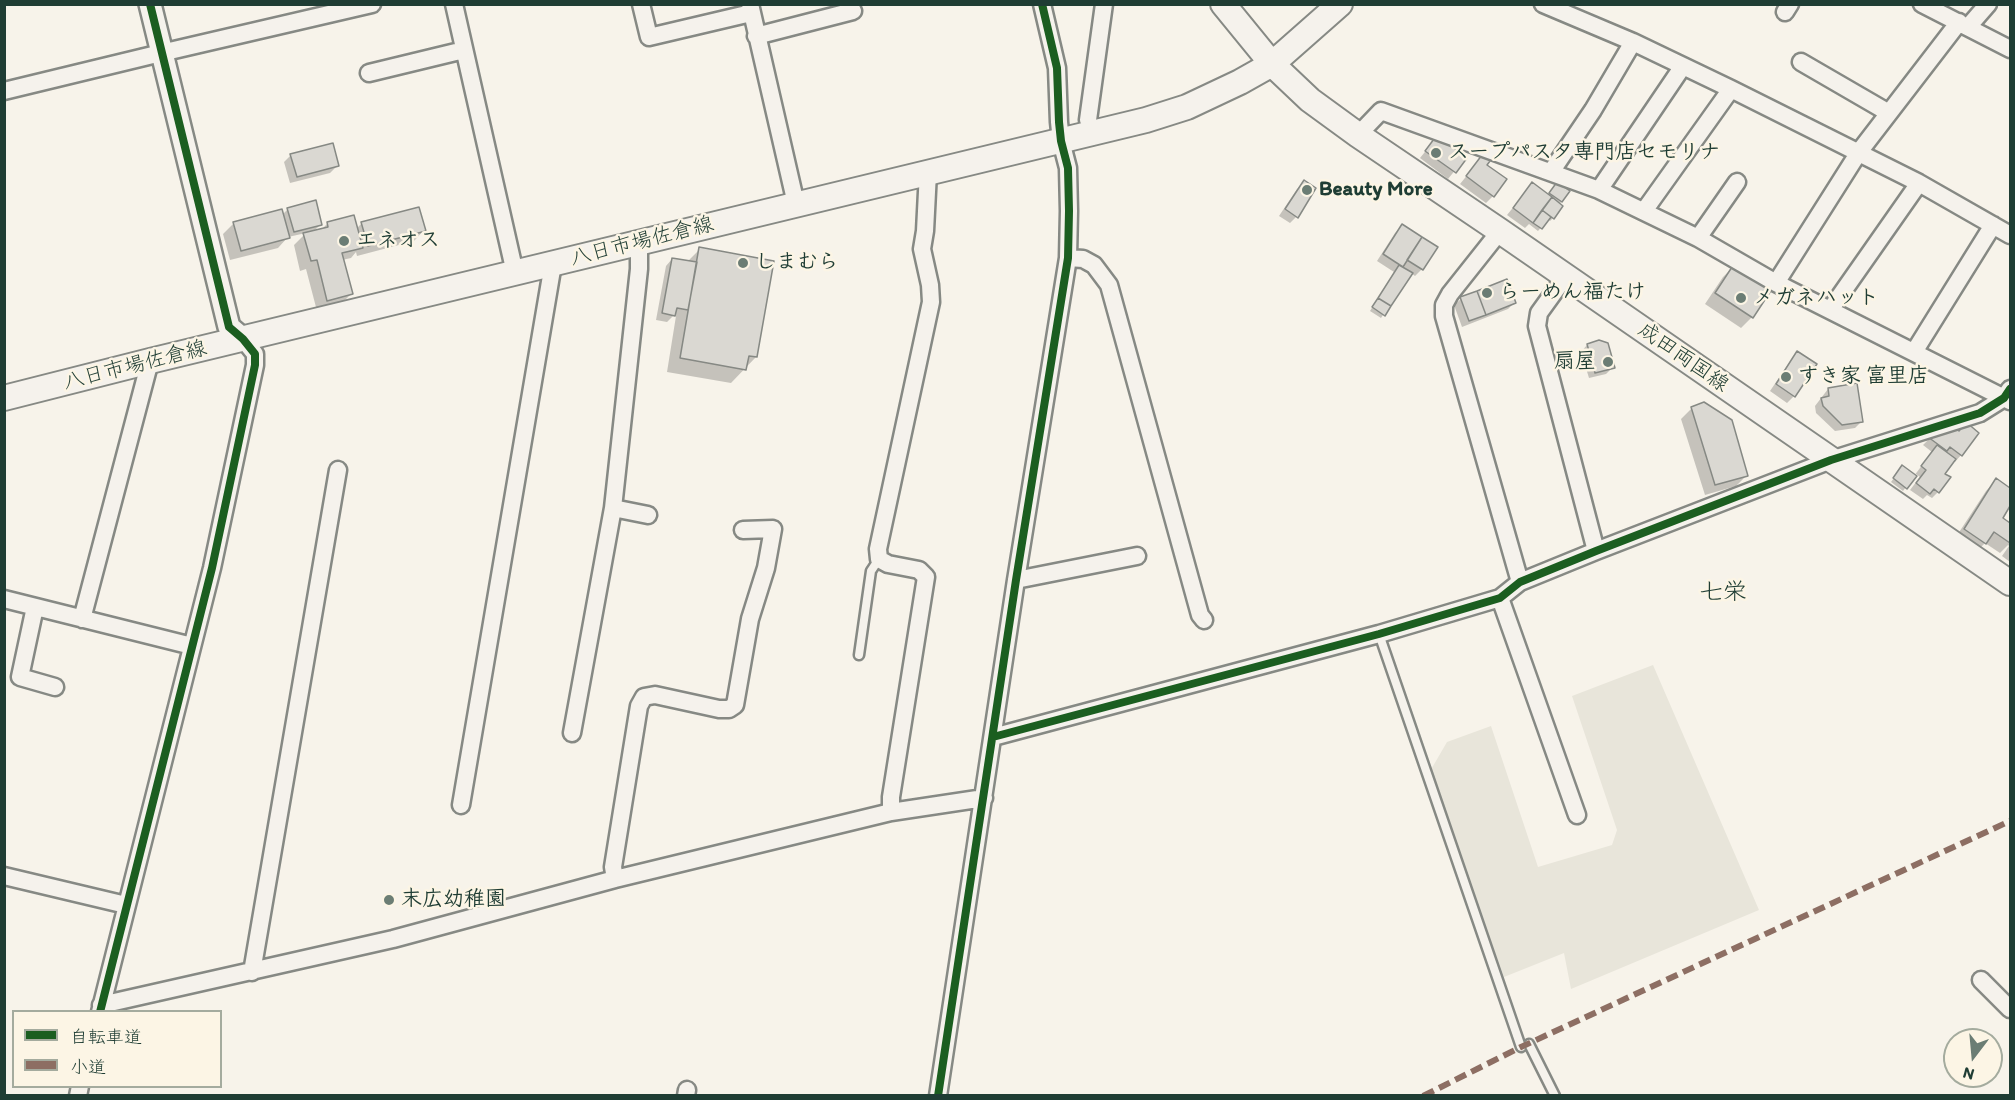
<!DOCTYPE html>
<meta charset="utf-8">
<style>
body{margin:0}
#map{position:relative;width:2015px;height:1100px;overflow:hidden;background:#f7f3ea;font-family:Itim,"Klee One",sans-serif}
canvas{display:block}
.frame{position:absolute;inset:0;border:6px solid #1f3d34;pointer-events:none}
.legend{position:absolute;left:12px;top:1010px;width:210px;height:78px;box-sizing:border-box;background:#fcf5e5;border:2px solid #a4ab9e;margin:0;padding:8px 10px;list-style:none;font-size:18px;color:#1f3d34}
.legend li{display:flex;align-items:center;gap:12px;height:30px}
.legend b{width:30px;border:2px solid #a4ab9e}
.north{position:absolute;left:1943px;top:1028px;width:60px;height:60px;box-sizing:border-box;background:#fcf5e5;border:2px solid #a4ab9e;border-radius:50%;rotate:196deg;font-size:16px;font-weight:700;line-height:24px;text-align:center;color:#1f3d34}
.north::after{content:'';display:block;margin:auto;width:21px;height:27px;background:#6b7d74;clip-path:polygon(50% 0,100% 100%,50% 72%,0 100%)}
</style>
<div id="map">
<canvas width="2015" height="1100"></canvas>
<div class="frame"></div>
<ul class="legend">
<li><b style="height:8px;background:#1b5e20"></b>自転車道</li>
<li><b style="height:8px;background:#8d6e63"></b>小道</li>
</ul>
<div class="north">N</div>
</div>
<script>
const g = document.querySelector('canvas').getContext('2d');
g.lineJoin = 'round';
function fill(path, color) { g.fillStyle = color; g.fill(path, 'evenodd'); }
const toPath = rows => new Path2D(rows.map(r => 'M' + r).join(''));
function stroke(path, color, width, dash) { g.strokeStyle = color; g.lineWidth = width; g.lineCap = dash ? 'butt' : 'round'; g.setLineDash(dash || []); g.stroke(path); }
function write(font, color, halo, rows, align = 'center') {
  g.font = font + ' Itim,"Klee One",sans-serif'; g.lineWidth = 5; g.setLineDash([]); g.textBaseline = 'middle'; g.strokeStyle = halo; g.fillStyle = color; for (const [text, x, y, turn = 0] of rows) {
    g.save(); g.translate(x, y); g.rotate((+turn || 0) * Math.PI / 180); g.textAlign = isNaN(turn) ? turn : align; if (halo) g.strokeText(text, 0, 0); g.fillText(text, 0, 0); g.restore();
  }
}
fill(toPath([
 [1653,665,1759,910,1571,989,1564,953,1504,977,1429,773,1447,742,1491,726,1538,867,1612,845,1617,830,1572,696]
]), '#e8e5da');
fill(toPath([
 [1437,137,1465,158,1448,179,1420,158],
 [291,155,337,166,330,173,290,183,284,162],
 [1482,157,1493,196,1486,203,1460,184],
 [1304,182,1296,217,1290,223,1279,216,1297,189],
 [1532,184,1547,196,1555,186,1561,202,1553,218,1550,221,1548,219,1538,231,1529,224,1525,228,1507,215],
 [288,209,321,224,312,233,320,231,328,223,356,229,362,223,424,230,414,241,357,256,356,252,351,258,342,260,351,294,341,304,317,311,306,269,300,271,294,245,306,233,288,237,278,248,230,260,223,234,234,223,282,215],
 [1402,226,1436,248,1422,269,1415,276,1411,273,1381,318,1370,311,1394,272,1377,261,1395,233],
 [700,249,756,357,731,383,667,372,676,316,674,315,667,322,656,320,666,266,672,259,687,262],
 [1734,266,1752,317,1741,328,1705,304,1723,277],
 [1506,281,1515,302,1508,309,1462,327,1454,305,1461,299],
 [1587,345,1613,367,1606,374,1589,378,1581,352],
 [1798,353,1794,396,1787,403,1770,391,1791,360],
 [1828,389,1862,421,1855,428,1835,431,1816,413,1815,406],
 [1692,408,1746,476,1736,486,1705,495,1681,419],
 [1952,427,1961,455,1955,462,1953,460,1943,474,1938,492,1932,498,1927,495,1923,499,1910,490,1920,477,1916,474,1903,491,1891,482,1900,470,1914,476,1932,452,1923,445,1929,439],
 [1996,480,2010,490,2010,503,2001,518,2010,524,2010,562,2002,556,2009,546,2008,545,2000,553,1985,543,1975,553,1954,540,1986,491]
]), '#0003');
const building = toPath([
 [1437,135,1467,158,1456,173,1425,151,1437,135],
 [333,143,339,166,297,177,290,154,333,143],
 [1482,155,1490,161,1487,165,1507,179,1494,197,1466,176,1482,155],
 [1304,180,1316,188,1298,218,1285,209,1304,180],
 [1532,182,1552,197,1533,223,1513,208,1532,182],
 [1557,182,1570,191,1562,202,1549,193,1557,182],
 [1552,197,1563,206,1554,219,1542,210,1552,197],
 [316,200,322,225,294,232,287,208,316,200],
 [419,207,426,231,368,246,361,222,419,207],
 [282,209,290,238,241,251,233,222,282,209],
 [1542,210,1551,217,1542,229,1533,223,1542,210],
 [354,215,363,248,342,253,353,294,327,301,317,260,311,261,303,233,328,227,327,222,354,215],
 [1402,224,1422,237,1403,267,1383,254,1402,224],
 [1422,237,1438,247,1423,270,1407,260,1422,237],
 [699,247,774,261,757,357,749,356,746,370,680,358,699,247],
 [672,258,697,262,688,310,677,308,675,316,662,313,672,258],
 [1734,264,1772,289,1753,318,1715,293,1734,264],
 [1399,265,1413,273,1391,306,1378,298,1399,265],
 [1507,279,1516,303,1486,315,1477,291,1507,279],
 [1477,291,1486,315,1469,321,1460,297,1477,291],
 [1378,298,1391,306,1385,316,1372,307,1378,298],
 [1599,340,1608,343,1615,368,1595,373,1587,344,1599,340],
 [1797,351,1817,364,1795,397,1776,384,1797,351],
 [1857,383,1863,422,1842,425,1823,406,1821,398,1829,396,1828,388,1857,383],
 [1704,402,1732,420,1748,476,1715,485,1691,407,1704,402],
 [1966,422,1979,433,1962,456,1950,447,1947,451,1928,437,1952,425,1959,431,1966,422],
 [1937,445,1956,459,1945,474,1951,477,1939,493,1934,489,1930,494,1916,483,1926,470,1921,466,1937,445],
 [1902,465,1917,476,1907,489,1893,478,1902,465],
 [1996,478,2010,488,2010,506,2003,518,2010,523,2010,543,1994,532,1986,544,1964,529,1996,478]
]);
fill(building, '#dad8d2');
stroke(building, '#868984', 1.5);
const service = toPath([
 [1379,634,1521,1047],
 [859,655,871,571,879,559],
 [1529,1044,1555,1096]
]);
const minor = toPath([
 [454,4,515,273],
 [641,4,649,37,751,13],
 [750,4,796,204],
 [1543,4,1633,42,1731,89,1919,183,2010,235],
 [1922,4,2010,49],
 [1785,12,1790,4],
 [1968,27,1988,4],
 [756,36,853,11],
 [1801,62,1889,113],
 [369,73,464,50],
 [4,91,161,53,372,4],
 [1088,120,1104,4],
 [1358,135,1381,111,1599,190,1698,238,1776,283,2010,401],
 [1551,172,1593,110,1633,42],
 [1599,190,1683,66],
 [1644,211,1731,89],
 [1500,231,1450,294,1444,305,1444,316,1520,582],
 [1698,238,1737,182],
 [1068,258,1083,259,1094,265,1109,285,1200,615,1204,620],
 [1565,277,1539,313,1537,326,1596,551],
 [1776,283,1859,152,1959,22],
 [1830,310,1919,183],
 [1914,352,1993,225],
 [613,508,648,515],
 [1016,580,1137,556],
 [1500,598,1577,815],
 [4,599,192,646],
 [35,607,20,677,55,687],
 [82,619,150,361],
 [572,733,613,508,639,269,639,243],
 [993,737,1379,634,1500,598,1520,582,1596,551,1831,460,1980,413,2004,398,2010,389],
 [461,805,553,264],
 [891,812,891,797,926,577,919,570,888,564,879,559,878,549,931,302,930,285,922,249,925,231,928,172],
 [4,876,126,905],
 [615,879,613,867,639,706,644,697,655,695,719,709,729,709,735,705,750,619,766,568,773,529,743,530],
 [252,972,338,470],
 [1981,980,2010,1009],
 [101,1005,393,939,615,879,891,812,984,798],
 [100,1012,212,568,255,365,255,354,243,339],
 [78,1096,80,1086],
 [686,1096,687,1090],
 [938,1096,1016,580,1068,258,1069,211,1068,168,1061,141,1059,122,1057,68,1042,4]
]);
const tertiary = toPath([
 [150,4,229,327,243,339]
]);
const secondary = toPath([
 [1223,4,1272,64,1310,100,1358,135,1500,231,2010,583],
 [4,398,150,361,1146,120,1187,107,1240,82,1272,64,1340,4]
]);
stroke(service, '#868984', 13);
stroke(minor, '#868984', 21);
stroke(tertiary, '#868984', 26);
stroke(secondary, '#868984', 28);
stroke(service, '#f5f2ec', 8);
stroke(minor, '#f5f2ec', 16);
stroke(tertiary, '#f5f2ec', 21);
stroke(secondary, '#f5f2ec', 24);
stroke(toPath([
 [1423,1096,1521,1047,2010,821]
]), '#8d6e63', 6, [12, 6]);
stroke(toPath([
 [993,737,1379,634,1500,598,1520,582,1596,551,1831,460,1980,413,2004,398,2010,389],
 [100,1012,212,568,255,365,255,354,243,339,229,327,150,4],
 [938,1096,1016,580,1068,258,1069,211,1068,168,1061,141,1059,122,1057,68,1042,4]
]), '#1b5e20', 8);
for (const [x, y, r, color] of [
 [1436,153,6,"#6b7d74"],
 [1307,190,6,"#6b7d74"],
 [344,241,6,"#6b7d74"],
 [743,263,6,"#6b7d74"],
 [1487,293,6,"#6b7d74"],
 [1741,298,6,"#6b7d74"],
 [1608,362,6,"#6b7d74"],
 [1786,377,6,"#6b7d74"],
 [389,900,6,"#6b7d74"]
]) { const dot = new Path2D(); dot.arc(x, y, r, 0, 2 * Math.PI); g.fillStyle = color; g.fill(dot); stroke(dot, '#fcf5e5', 2); }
write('bold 21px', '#1f3d34', '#fcf5e5', [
 ["スープパスタ専門店セモリナ",1448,153],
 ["Beauty More",1319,190],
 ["エネオス",356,241],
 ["しまむら",755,263],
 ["らーめん福たけ",1499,293],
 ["メガネハット",1753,298],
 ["扇屋",1596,362,"right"],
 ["すき家 富里店",1798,377],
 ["末広幼稚園",401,900]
], 'left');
write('21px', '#1f3d34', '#fcf5e5', [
 ["八日市場佐倉線",642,242,-14],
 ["成田両国線",1683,358,35],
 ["八日市場佐倉線",135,366,-14]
]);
write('24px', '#1f3d34', '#fcf5e5', [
 ["七栄",1723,593]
]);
</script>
